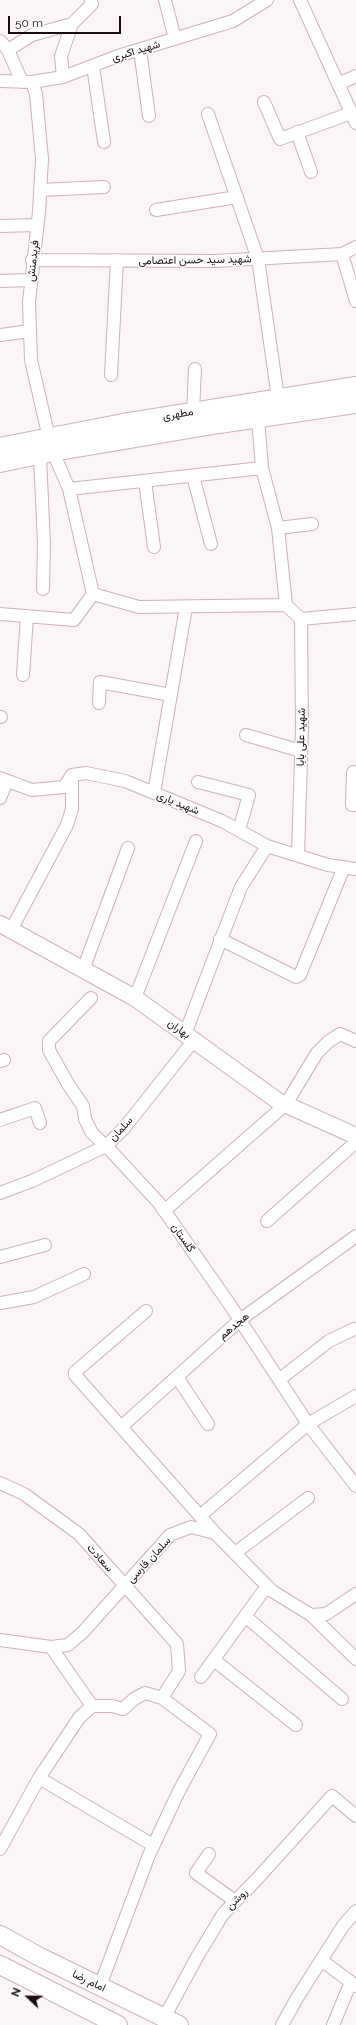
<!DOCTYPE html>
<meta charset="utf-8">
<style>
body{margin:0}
#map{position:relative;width:356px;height:2025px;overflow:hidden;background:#fcf5f7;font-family:Raleway,sans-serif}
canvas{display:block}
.north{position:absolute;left:8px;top:1977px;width:40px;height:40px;-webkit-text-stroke:3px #fff;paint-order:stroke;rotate:292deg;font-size:11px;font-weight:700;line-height:16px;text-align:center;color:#190d12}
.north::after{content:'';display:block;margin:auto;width:14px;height:18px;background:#190d12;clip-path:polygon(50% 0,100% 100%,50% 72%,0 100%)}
.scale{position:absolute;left:8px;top:16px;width:113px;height:18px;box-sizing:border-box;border:2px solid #190d12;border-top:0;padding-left:5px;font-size:12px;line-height:14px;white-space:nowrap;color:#190d12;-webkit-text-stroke:3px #fff;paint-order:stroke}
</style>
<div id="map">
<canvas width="356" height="2025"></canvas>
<div class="north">N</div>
<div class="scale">50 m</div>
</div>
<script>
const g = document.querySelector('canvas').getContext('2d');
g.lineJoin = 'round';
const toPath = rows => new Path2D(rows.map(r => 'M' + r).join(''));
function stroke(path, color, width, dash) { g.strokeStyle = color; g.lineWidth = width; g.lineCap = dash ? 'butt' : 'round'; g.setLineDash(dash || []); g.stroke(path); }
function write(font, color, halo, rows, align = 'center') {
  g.font = font + ' Raleway,Vazirmatn,sans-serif'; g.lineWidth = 3; g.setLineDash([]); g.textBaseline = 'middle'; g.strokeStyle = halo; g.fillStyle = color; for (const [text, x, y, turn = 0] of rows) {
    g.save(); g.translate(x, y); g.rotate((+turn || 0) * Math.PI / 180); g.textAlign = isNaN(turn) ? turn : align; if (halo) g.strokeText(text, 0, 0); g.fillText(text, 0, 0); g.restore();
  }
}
const minor = toPath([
 [165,0,175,39],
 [300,0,356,123],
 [0,41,8,50,22,82],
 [8,50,32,35,72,24],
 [140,50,149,116],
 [93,66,104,142],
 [63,77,61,56,72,24,92,4,91,0],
 [0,81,32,82,63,77,118,56,233,21,267,0],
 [32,82,36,94,42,159,39,212,29,302,31,360,49,438],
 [338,84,356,76],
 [264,102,280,139,351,113],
 [208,114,258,259,278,398],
 [297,132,311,172],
 [40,190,104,187],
 [156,210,237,197],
 [0,226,37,225],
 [342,254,356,301],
 [32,260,215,261,342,254,356,247],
 [0,281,31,280],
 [0,335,30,331],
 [111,375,117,260],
 [193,411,195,369],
 [258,419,262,468,278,528,286,605,301,619,356,614],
 [40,456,44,544,43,589],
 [193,476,211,544],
 [145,481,154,547],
 [69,489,262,468],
 [278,528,312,524],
 [93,594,139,607,286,605],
 [0,614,74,620,93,594,69,489,53,452],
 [23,675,27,616],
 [99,703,100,682,171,695],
 [0,717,1,717],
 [246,735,301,751],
 [353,772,352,805,356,805],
 [0,778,32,790,64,787,72,775,86,773,125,781,222,821,267,846,328,865,356,869],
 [198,782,249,795,239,830],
 [154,793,186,607],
 [0,798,7,781],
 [298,855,302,727,301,619],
 [11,930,67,825,72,809,72,775],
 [220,939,296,977,300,975,344,867],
 [83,970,128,848],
 [91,998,49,1041,49,1050,68,1084,83,1106,85,1119,92,1133,110,1150,159,1203,230,1305,308,1424,356,1486],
 [135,998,196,841],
 [185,1034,241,887,267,846],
 [0,1061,4,1060],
 [0,1120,35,1108,40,1123],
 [0,1193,32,1181,106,1146,125,1127,194,1040],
 [164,1211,286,1104,317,1053,328,1042,340,1034,356,1041],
 [267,1221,356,1142],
 [0,1257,45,1245],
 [0,1303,34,1297,84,1274],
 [146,1311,75,1372,75,1375,215,1533],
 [177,1377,208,1424],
 [280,1379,329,1341,354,1329],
 [121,1427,240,1320,356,1236],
 [0,1483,24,1494,79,1534,177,1644,179,1671,162,1698],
 [201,1515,308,1424,356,1396],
 [235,1553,308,1498],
 [311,1615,356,1659],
 [245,1616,342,1699],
 [0,1640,51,1647,68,1645,83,1632,170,1535,191,1527,215,1533,272,1591,311,1615,326,1614,356,1594],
 [51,1647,92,1706],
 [214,1660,296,1725],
 [201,1677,267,1586],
 [39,1778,153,1845],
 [0,1849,39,1778,79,1718,92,1706,112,1706,123,1709,134,1699,145,1693,162,1698,210,1734,179,1791,149,1855,100,1986],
 [209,1854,196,1873,235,1901],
 [321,1960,356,1986],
 [164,2018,197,1957,223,1914,257,1879,332,1796,356,1816],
 [282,2025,297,1998,343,1926,356,1911],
 [333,2025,351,1982]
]);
const tertiary = toPath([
 [0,924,135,998,278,1101,356,1136]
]);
const secondary = toPath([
 [0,447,123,423,356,386],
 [0,463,53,452,219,424,356,404],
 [0,1935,38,1956,179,2025],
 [0,1965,118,2025]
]);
stroke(minor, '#d1afbc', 14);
stroke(tertiary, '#d1afbc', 18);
stroke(secondary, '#d1afbc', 20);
stroke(minor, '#fff', 12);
stroke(tertiary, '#fff', 16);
stroke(secondary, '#fff', 18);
write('11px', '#190d12', '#fff', [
 ["شهید اکبری",136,51,-17],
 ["شهید سید حسن اعتصامی",195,260,-1],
 ["فریدمنش",33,261,-84],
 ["مطهری",178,414,-9],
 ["شهید علی بابا",301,737,-89],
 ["شهید یاری",178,803,22],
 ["بهاران",179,1029,36],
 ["سلمان",121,1129,-47],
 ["گلستان",183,1238,55],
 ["هجدهم",234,1326,-40],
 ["سعادت",100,1558,48],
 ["سلمان فارسی",149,1560,-47],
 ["روشن",237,1899,-45],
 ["امام رضا",89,1981,26]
]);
</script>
